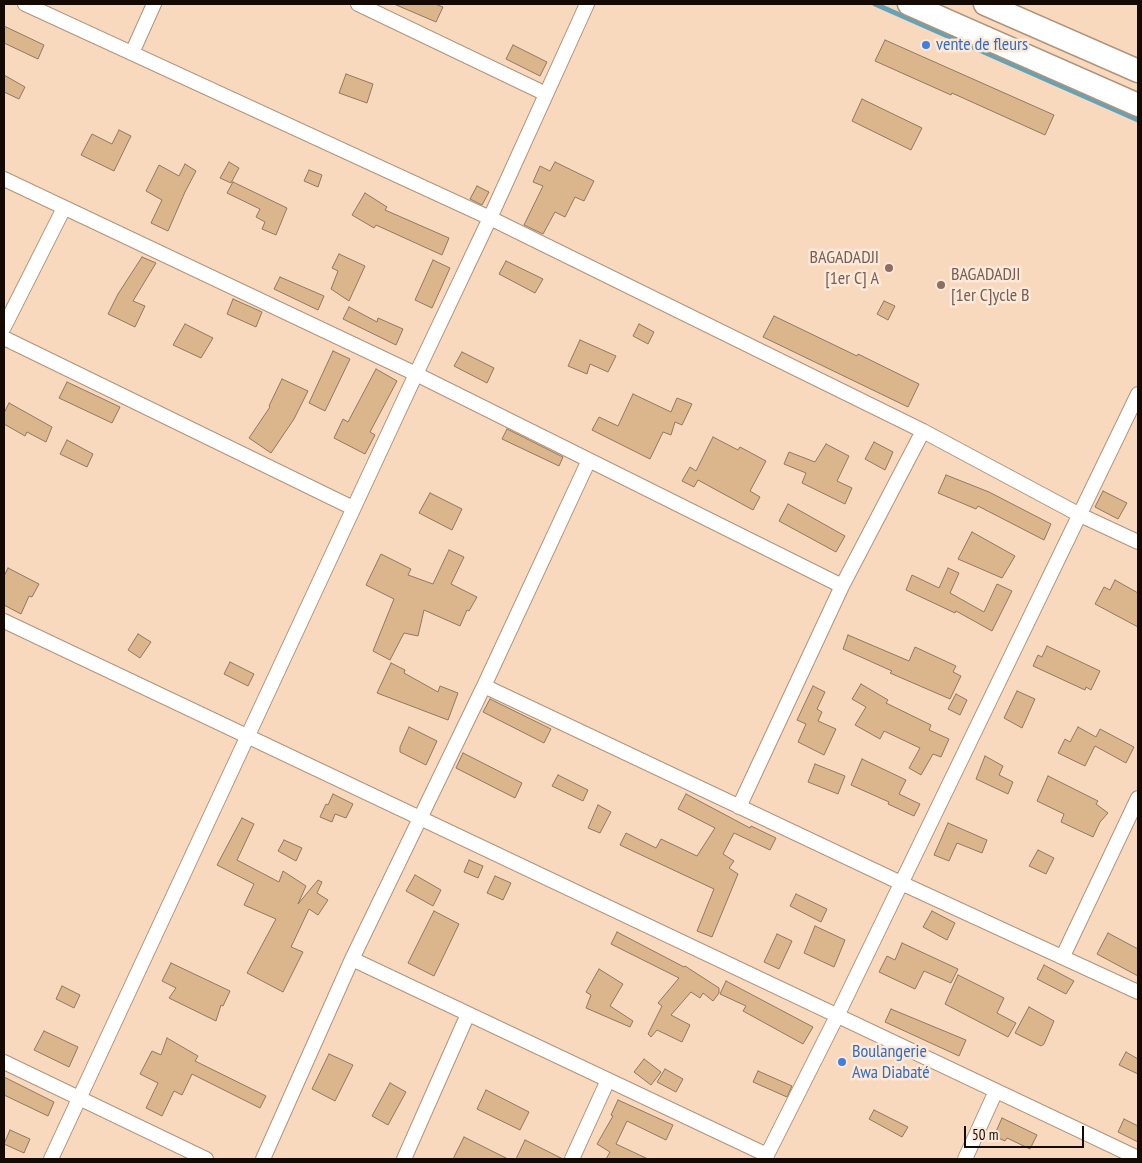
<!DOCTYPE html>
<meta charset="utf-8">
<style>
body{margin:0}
#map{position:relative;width:1142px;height:1163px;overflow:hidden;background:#f8d9be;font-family:"PT Sans Narrow",sans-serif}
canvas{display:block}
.frame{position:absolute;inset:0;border:5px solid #140a03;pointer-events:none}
.scale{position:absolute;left:964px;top:1126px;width:120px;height:22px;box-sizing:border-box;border:2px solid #140a03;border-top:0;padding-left:6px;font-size:15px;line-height:18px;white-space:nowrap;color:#140a03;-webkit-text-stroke:4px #fce9d9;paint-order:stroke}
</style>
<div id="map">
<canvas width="1142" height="1163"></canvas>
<div class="frame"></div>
<div class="scale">50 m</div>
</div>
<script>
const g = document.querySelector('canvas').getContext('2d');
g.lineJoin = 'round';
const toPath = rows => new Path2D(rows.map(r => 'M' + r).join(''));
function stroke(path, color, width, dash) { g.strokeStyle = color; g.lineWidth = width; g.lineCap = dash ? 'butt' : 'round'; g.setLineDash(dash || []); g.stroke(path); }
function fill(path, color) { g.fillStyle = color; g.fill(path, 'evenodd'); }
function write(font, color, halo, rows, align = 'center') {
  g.font = font + ' "PT Sans Narrow",sans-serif'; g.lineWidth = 5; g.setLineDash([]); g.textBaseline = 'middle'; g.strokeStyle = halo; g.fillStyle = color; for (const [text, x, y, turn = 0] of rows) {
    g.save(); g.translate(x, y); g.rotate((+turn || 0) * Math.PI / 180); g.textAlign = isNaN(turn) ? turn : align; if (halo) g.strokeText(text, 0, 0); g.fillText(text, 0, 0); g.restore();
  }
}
stroke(toPath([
 [875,4,1138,120]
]), '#64a2b5', 5);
const building = toPath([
 [394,4,435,4,443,7,436,22,394,4],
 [4,26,44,45,38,59,4,43,4,26],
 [885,40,1054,115,1045,135,952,93,951,95,875,61,885,40],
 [513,45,547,62,540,76,506,59,513,45],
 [346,74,373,84,367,103,339,93,346,74],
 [4,75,25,87,19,99,4,92,4,75],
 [862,99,922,128,911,150,852,121,862,99],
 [119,130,131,136,114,171,81,155,92,134,112,144,119,130],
 [229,162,239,168,231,183,220,178,229,162],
 [555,162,594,181,584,201,575,197,565,217,555,212,543,234,524,225,543,186,533,182,540,166,550,171,555,162],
 [185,164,196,171,185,192,168,231,151,223,162,200,146,191,159,165,179,176,185,164],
 [309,170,322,175,318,187,304,181,309,170],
 [233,182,287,208,276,235,262,229,265,222,256,217,260,209,227,193,233,182],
 [477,186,489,192,482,205,470,199,477,186],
 [365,193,387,207,385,210,449,238,442,255,376,225,374,228,352,215,365,193],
 [339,254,365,266,349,301,331,289,338,271,332,268,339,254],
 [142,257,156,263,133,301,145,306,135,327,108,314,118,294,142,257],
 [433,260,450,268,432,308,415,300,433,260],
 [506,261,543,279,535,293,499,274,506,261],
 [280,277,324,296,318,310,274,289,280,277],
 [233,299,262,312,256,327,227,314,233,299],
 [884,301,895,306,888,320,877,314,884,301],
 [349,307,377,322,378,318,403,329,396,345,343,319,349,307],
 [774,316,857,356,858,354,919,384,908,407,763,337,774,316],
 [185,324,213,338,201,358,173,345,185,324],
 [639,324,654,332,648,344,633,336,639,324],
 [580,340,616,356,608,372,590,364,587,374,568,366,580,340],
 [333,351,350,359,325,411,309,403,333,351],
 [462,352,494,368,487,383,454,366,462,352],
 [376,369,397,381,370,432,375,435,365,454,334,438,343,419,348,422,376,369],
 [282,379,308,391,294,419,271,453,249,438,270,407,269,406,282,379],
 [67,382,120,407,112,423,59,398,67,382],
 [633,394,671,412,677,398,692,404,682,425,675,422,671,435,663,432,650,459,592,430,599,417,618,426,633,394],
 [9,403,52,427,46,442,27,432,25,436,4,424,4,413,9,403],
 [507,429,563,457,559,466,502,439,507,429],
 [713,437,738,450,740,447,766,461,750,491,760,497,753,510,698,480,694,487,682,481,690,467,696,471,713,437],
 [67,440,93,454,87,467,60,454,67,440],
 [874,442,893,452,885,470,865,459,874,442],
 [826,444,849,456,837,481,852,488,845,504,802,483,806,473,784,464,789,452,815,462,826,444],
 [946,475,989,492,1051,524,1044,540,978,506,976,509,938,493,946,475],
 [1103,491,1127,503,1118,519,1095,507,1103,491],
 [430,493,462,509,452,530,419,513,430,493],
 [788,504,845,536,836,552,779,521,788,504],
 [972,532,1015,556,1002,578,958,559,972,532],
 [449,550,464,557,451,584,477,597,469,611,467,610,460,626,424,610,418,636,404,633,390,660,373,651,394,599,366,585,381,554,411,569,408,575,433,584,449,550],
 [8,568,39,584,32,597,29,596,21,614,4,605,4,576,8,568],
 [948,568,959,573,950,593,984,612,997,584,1012,591,992,631,956,611,955,613,906,590,912,575,939,588,948,568],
 [1115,580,1138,593,1138,627,1095,604,1104,587,1110,590,1115,580],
 [138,634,151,642,140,658,128,650,138,634],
 [848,635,909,661,915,647,956,666,953,672,961,676,950,699,890,673,892,671,843,649,848,635],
 [1047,646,1100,671,1091,690,1086,687,1085,690,1033,666,1038,655,1042,657,1047,646],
 [230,662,254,674,248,686,224,674,230,662],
 [391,663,405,670,404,673,438,692,440,686,458,693,448,720,377,693,391,663],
 [861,684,888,700,886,703,931,725,929,730,949,739,941,757,933,754,921,775,909,768,920,748,884,731,880,739,855,725,866,707,852,699,861,684],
 [813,686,825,692,817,709,822,712,818,721,836,729,824,755,798,742,806,724,797,720,813,686],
 [1017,691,1035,699,1022,728,1004,718,1017,691],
 [956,694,967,700,960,715,948,709,956,694],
 [490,699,551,729,544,743,483,712,490,699],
 [409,727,437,741,426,765,400,752,400,747,409,727],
 [1078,727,1096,737,1100,729,1134,747,1126,763,1095,746,1085,766,1058,753,1065,739,1070,742,1078,727],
 [463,753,522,783,515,798,456,768,463,753],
 [985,756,1003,766,999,775,1013,782,1008,794,976,779,985,756],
 [862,759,906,780,899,794,920,804,914,816,888,804,889,802,851,785,862,759],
 [815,764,845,776,838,794,808,782,815,764],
 [558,775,588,790,583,801,552,786,558,775],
 [1048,776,1098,801,1096,804,1108,813,1100,822,1093,837,1061,822,1064,814,1037,801,1048,776],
 [333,794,353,804,346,818,335,814,332,822,320,817,326,804,328,805,333,794],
 [686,794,750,828,751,826,776,838,770,850,734,833,723,854,734,861,729,868,738,874,712,937,697,931,714,889,620,845,626,833,656,848,661,839,697,856,715,828,678,809,686,794],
 [598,805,611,812,600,833,588,828,598,805],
 [242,818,254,824,237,860,279,882,283,871,306,886,298,904,318,880,322,882,317,893,328,900,318,915,309,909,291,947,303,952,283,992,247,973,276,919,244,905,254,884,217,865,242,818],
 [948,823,987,840,982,853,957,843,949,861,934,855,948,823],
 [284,840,302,848,296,861,278,851,284,840],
 [1038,850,1054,858,1046,874,1029,866,1038,850],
 [469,860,483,866,478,878,464,872,469,860],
 [415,875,441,890,433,906,406,891,415,875],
 [495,876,511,883,503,900,487,893,495,876],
 [796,894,827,909,821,922,790,906,796,894],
 [434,911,459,924,434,976,408,963,434,911],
 [932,911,955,923,947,940,923,927,932,911],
 [815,926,845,940,834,967,804,953,815,926],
 [617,932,684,967,685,966,719,988,719,993,713,1001,703,993,700,998,691,992,671,1015,690,1025,682,1042,657,1030,651,1037,648,1034,662,1006,658,1003,679,978,611,944,617,932],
 [1108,933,1138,949,1138,976,1097,954,1108,933],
 [777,934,792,941,779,969,764,962,777,934],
 [902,943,958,969,951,983,924,971,915,989,879,972,887,956,895,960,902,943],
 [171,963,230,991,223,1006,221,1005,216,1021,169,998,176,988,162,981,171,963],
 [1044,965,1074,981,1066,994,1037,979,1044,965],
 [599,969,623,984,610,1006,633,1021,630,1027,586,1008,591,995,586,992,599,969],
 [958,975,1004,998,997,1013,1016,1023,1008,1037,945,1004,958,975],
 [726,981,813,1027,803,1044,743,1011,746,1006,720,994,726,981],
 [62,986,80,995,74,1008,56,999,62,986],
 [1029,1007,1054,1021,1044,1044,1041,1046,1015,1033,1029,1007],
 [891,1009,966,1040,959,1056,885,1022,891,1009],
 [44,1031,78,1047,69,1067,34,1050,44,1031],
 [167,1038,198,1056,195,1061,266,1096,260,1108,192,1074,182,1095,174,1091,162,1116,146,1108,158,1083,140,1074,152,1051,161,1055,167,1038],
 [1126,1052,1138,1059,1138,1074,1119,1065,1126,1052],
 [329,1054,353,1065,335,1101,312,1089,329,1054],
 [644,1059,661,1072,651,1085,634,1072,644,1059],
 [665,1069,683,1079,676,1092,657,1082,665,1069],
 [758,1071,792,1086,787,1097,753,1082,758,1071],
 [4,1077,54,1102,48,1116,4,1095,4,1077],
 [390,1083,406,1092,388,1125,372,1116,390,1083],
 [486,1090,529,1112,520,1130,477,1109,486,1090],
 [618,1100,673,1125,666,1140,627,1121,616,1144,648,1159,606,1159,610,1152,597,1144,613,1116,611,1115,618,1100],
 [874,1110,908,1127,902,1137,869,1119,874,1110],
 [1002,1118,1037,1135,1030,1149,1007,1138,1005,1141,994,1136,1002,1118],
 [1124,1119,1138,1126,1138,1142,1118,1132,1124,1119],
 [10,1130,30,1139,24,1153,4,1144,10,1130],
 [464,1137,508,1159,453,1159,464,1137],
 [525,1140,563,1159,516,1159,525,1140]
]);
fill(building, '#dbb58c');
stroke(building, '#91785e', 1);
const minor = toPath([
 [25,4,490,218,923,431,1080,515,1138,542],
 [358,4,546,94],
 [132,53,154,4],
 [4,179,416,374,842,586],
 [4,327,64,208],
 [4,338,353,508],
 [4,621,1138,1158],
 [484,686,901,883,1138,992],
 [739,807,842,586,923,431],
 [1063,956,1138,798],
 [352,959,767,1155],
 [4,1062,206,1159],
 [51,1159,416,374,490,218,587,4],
 [263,1159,352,959,484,686,589,460],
 [404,1159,468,1014],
 [572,1159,608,1080],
 [765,1159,837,1016,1138,394],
 [965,1159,996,1091]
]);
const primary = toPath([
 [909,4,1138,105],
 [985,4,1138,71]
]);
stroke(minor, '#b0937a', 16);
stroke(primary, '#b0937a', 25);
stroke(minor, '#fff', 14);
stroke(primary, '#fff', 22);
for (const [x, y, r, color] of [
 [926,45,5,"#3f7fe0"],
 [889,268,5,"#8d6e63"],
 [941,285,5,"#8d6e63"],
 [842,1062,5,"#3f7fe0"]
]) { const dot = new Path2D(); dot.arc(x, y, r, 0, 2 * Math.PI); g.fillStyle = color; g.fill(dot); stroke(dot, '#fce9d9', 2); }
write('18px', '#366cbe', '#fce9d9', [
 ["vente de fleurs",936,45],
 ["Boulangerie",852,1052],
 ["Awa Diabaté",852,1073]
], 'left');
write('18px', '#785e54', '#fce9d9', [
 ["BAGADADJI",879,258],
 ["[1er C] A",879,279],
 ["BAGADADJI",951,275,"left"],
 ["[1er C]ycle B",951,296,"left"]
], 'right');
</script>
